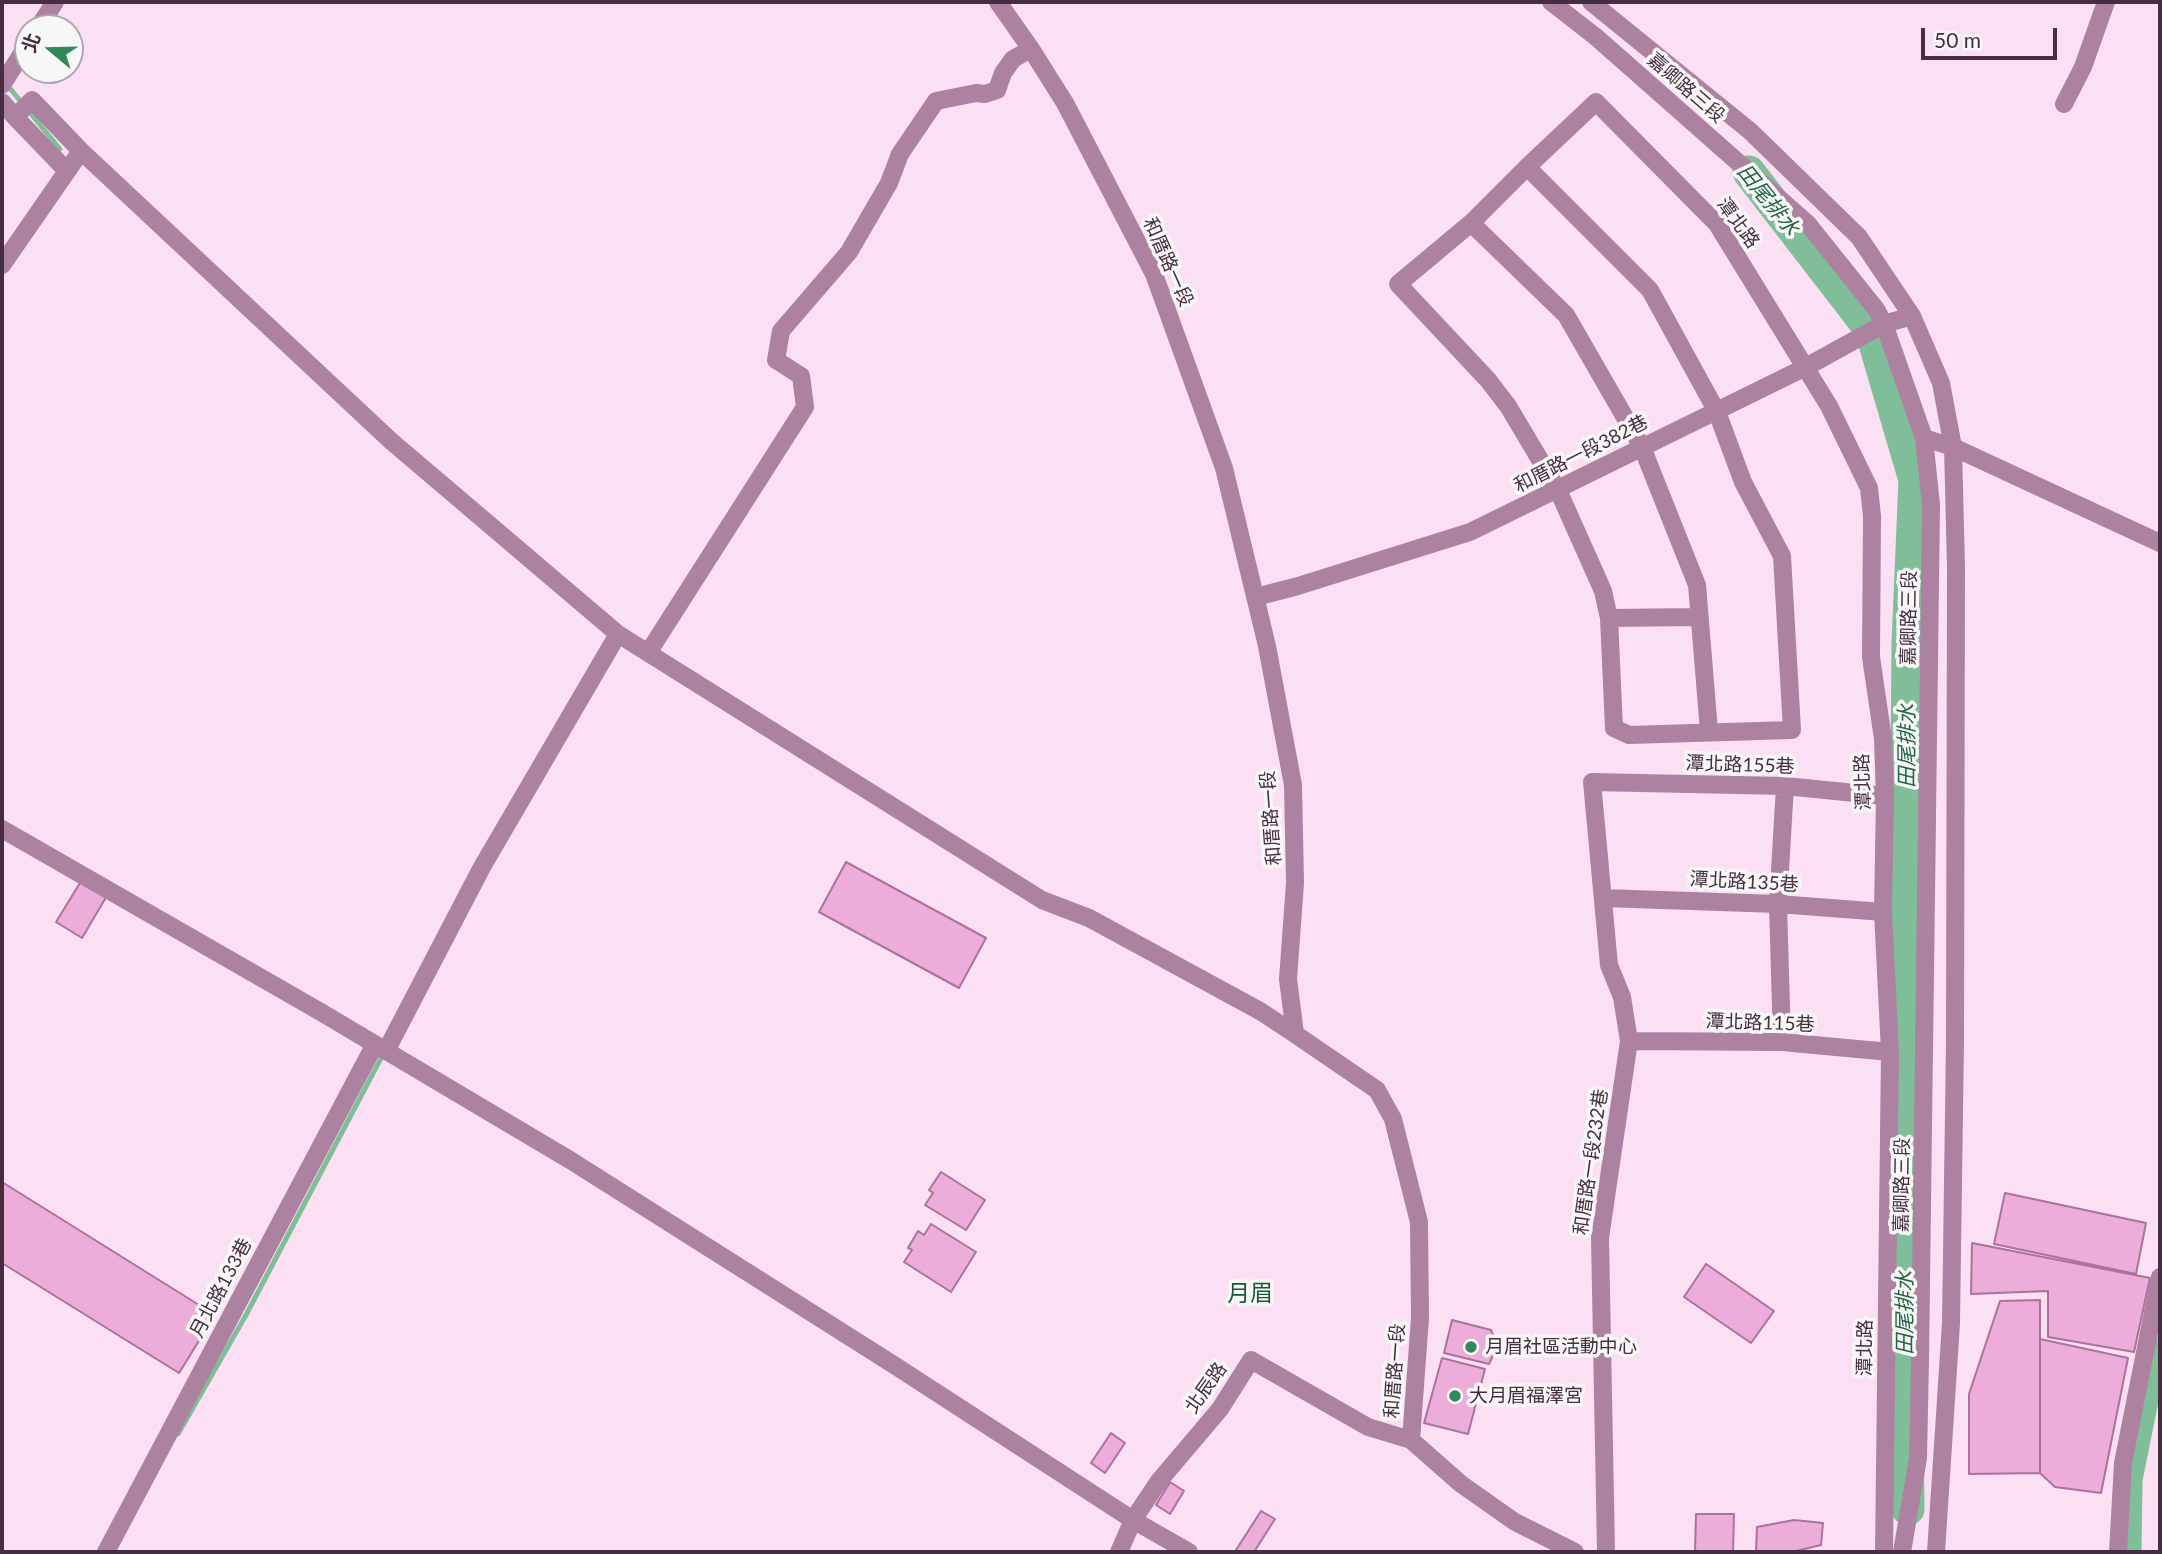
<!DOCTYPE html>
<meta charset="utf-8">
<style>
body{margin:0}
#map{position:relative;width:2162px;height:1554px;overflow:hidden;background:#fbe0f3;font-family:Lato,"Noto Sans TC",sans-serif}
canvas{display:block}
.frame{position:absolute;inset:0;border:4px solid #462d3f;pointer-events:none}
.north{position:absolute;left:14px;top:14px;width:70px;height:70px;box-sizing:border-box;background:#f7f7f7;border:2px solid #b0a6ad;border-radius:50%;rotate:289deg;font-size:19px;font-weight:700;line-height:28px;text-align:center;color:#462d3f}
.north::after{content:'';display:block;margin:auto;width:24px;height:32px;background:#32885b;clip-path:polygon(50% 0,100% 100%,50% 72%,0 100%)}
.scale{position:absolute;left:1921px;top:28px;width:136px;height:32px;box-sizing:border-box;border:4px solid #462d3f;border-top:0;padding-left:9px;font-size:21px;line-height:24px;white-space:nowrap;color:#462d3f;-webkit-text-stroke:5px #f7f7f7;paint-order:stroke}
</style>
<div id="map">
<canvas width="2162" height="1554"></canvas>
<div class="frame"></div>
<div class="north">北</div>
<div class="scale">50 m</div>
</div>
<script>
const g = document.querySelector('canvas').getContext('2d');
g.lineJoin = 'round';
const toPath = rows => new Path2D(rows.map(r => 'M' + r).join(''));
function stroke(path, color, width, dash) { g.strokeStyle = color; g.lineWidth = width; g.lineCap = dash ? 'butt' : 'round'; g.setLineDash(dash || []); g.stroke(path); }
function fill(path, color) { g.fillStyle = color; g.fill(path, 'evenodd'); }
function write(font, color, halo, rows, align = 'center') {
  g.font = font + ' Lato,"Noto Sans TC",sans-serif'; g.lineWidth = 7; g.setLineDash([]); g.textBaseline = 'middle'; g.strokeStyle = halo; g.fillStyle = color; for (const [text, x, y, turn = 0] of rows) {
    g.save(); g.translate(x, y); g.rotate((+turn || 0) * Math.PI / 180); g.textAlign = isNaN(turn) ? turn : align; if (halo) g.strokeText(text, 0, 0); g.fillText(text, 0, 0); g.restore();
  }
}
stroke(toPath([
 [9,84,8,86,60,149],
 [178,1434,246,1315,381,1058]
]), '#80be99', 5);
stroke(toPath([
 [2132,1552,2133,1480,2160,1346]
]), '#80be99', 19);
stroke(toPath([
 [1749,172,1871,330,1915,480,1908,643,1904,1104,1908,1509]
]), '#80be99', 33);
const building = toPath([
 [846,862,986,938,959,988,819,912,846,862],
 [83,878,108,894,82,938,56,922,83,878],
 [941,1172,985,1200,966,1230,925,1205,933,1193,929,1190,941,1172],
 [2,1182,215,1315,179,1373,2,1263,2,1182],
 [2005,1193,2146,1223,2136,1274,1994,1244,2005,1193],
 [931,1224,976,1252,951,1292,904,1262,912,1250,908,1248,918,1231,924,1235,931,1224],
 [1972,1243,2150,1278,2134,1352,2048,1337,2048,1291,1971,1294,1972,1243],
 [1706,1264,1774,1311,1751,1343,1684,1297,1706,1264],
 [2040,1300,2040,1473,1969,1474,1969,1394,2000,1301,2040,1300],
 [1452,1320,1491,1330,1494,1337,1500,1340,1489,1364,1444,1353,1452,1320],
 [2040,1339,2128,1358,2101,1493,2055,1487,2040,1473,2040,1339],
 [1442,1358,1485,1369,1468,1434,1424,1423,1442,1358],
 [1111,1433,1125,1443,1105,1473,1091,1463,1111,1433],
 [1170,1482,1184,1491,1170,1514,1156,1505,1170,1482],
 [1261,1511,1275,1519,1254,1552,1240,1552,1236,1550,1261,1511],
 [1696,1514,1734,1514,1733,1552,1695,1552,1696,1514],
 [1794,1520,1823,1523,1821,1545,1792,1552,1756,1552,1757,1527,1794,1520]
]);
fill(building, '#ecadda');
stroke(building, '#ac719c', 2);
stroke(toPath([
 [998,2,1031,49,1065,103,1154,274,1224,468,1267,646,1293,785,1295,883,1288,979,1295,1034,1377,1090,1393,1119,1419,1222,1420,1318,1411,1440,1461,1484,1515,1522,1575,1552],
 [1551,2,1596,37,1808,224,1876,309,1884,324,1924,438,1931,505,1920,1361,1918,1458,1902,1552],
 [1591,2,1750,131,1859,237,1912,316,1941,383,1953,447,1956,568,1955,1042,1951,1323,1936,1552],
 [38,28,55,2],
 [2,85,28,44],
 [2,102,15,117,32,100,81,151,391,441,618,634,1042,900,1089,918,1260,1011,1295,1034],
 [2064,104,2083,67,2106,2],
 [15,117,66,170],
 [1527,167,1650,290,1717,412,1743,482,1782,556,1792,730,1629,735,1614,728,1609,618,1603,591,1558,490,1508,406,1488,380,1398,284,1471,223,1527,167,1596,102,1717,224,1829,406,1869,488,1872,516,1871,657,1883,739,1885,796,1883,912,1890,1052,1884,1552],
 [1471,223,1566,315,1642,447,1697,585,1709,731],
 [2,265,81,151],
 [1924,438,1953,447,2160,543],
 [1256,597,1298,586,1470,532,1806,367,1884,324,1912,316],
 [1609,618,1699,617],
 [648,653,805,407,801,376,776,360,781,331,849,252,889,183,900,154,936,101,976,93,985,94,997,90,1003,73,1013,59,1031,49],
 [2,829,319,1011,570,1160,894,1365,1133,1520,1189,1552],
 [1603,898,1778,904,1883,912],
 [1629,1041,1782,1042,1890,1052],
 [1782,1042,1778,904,1785,786],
 [386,1051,482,867,618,634],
 [106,1552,375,1044],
 [1119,1552,1133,1520,1159,1481,1220,1409,1251,1360,1368,1427,1411,1440],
 [1606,1552,1600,1238,1629,1041,1622,997,1609,965,1592,782,1785,786,1885,796],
 [2118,1552,2123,1463,2160,1277]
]), '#ac82a0', 18);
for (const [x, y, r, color] of [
 [1471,1347,7,"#32885b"],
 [1455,1396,7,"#32885b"]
]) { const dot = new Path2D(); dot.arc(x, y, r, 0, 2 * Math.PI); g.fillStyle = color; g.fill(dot); stroke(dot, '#f7f7f7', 2.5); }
write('19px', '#462d3f', '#f7f7f7', [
 ["嘉卿路三段",1686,88,41],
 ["潭北路",1738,223,54],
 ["和厝路一段",1168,262,66],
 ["和厝路一段382巷",1581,454,-27],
 ["嘉卿路三段",1909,618,-89],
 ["潭北路155巷",1740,765,2],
 ["潭北路",1863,782,-92],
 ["和厝路一段",1271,818,-94],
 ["潭北路135巷",1744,882,3],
 ["潭北路115巷",1760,1023,2],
 ["和厝路一段232巷",1591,1162,-82],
 ["嘉卿路三段",1902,1185,-89],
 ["月北路133巷",221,1288,-62],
 ["潭北路",1865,1348,-89],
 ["和厝路一段",1395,1371,-86],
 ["北辰路",1206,1388,-55]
]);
write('19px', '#462d3f', '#f7f7f7', [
 ["月眉社區活動中心",1485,1347],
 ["大月眉福澤宮",1469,1396]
], 'left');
write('italic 21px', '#216642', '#f7f7f7', [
 ["田尾排水",1768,200,51],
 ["田尾排水",1907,746,-90],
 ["田尾排水",1905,1313,-90]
]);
write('23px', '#1b5637', '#f7f7f7', [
 ["月眉",1250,1294]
]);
</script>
